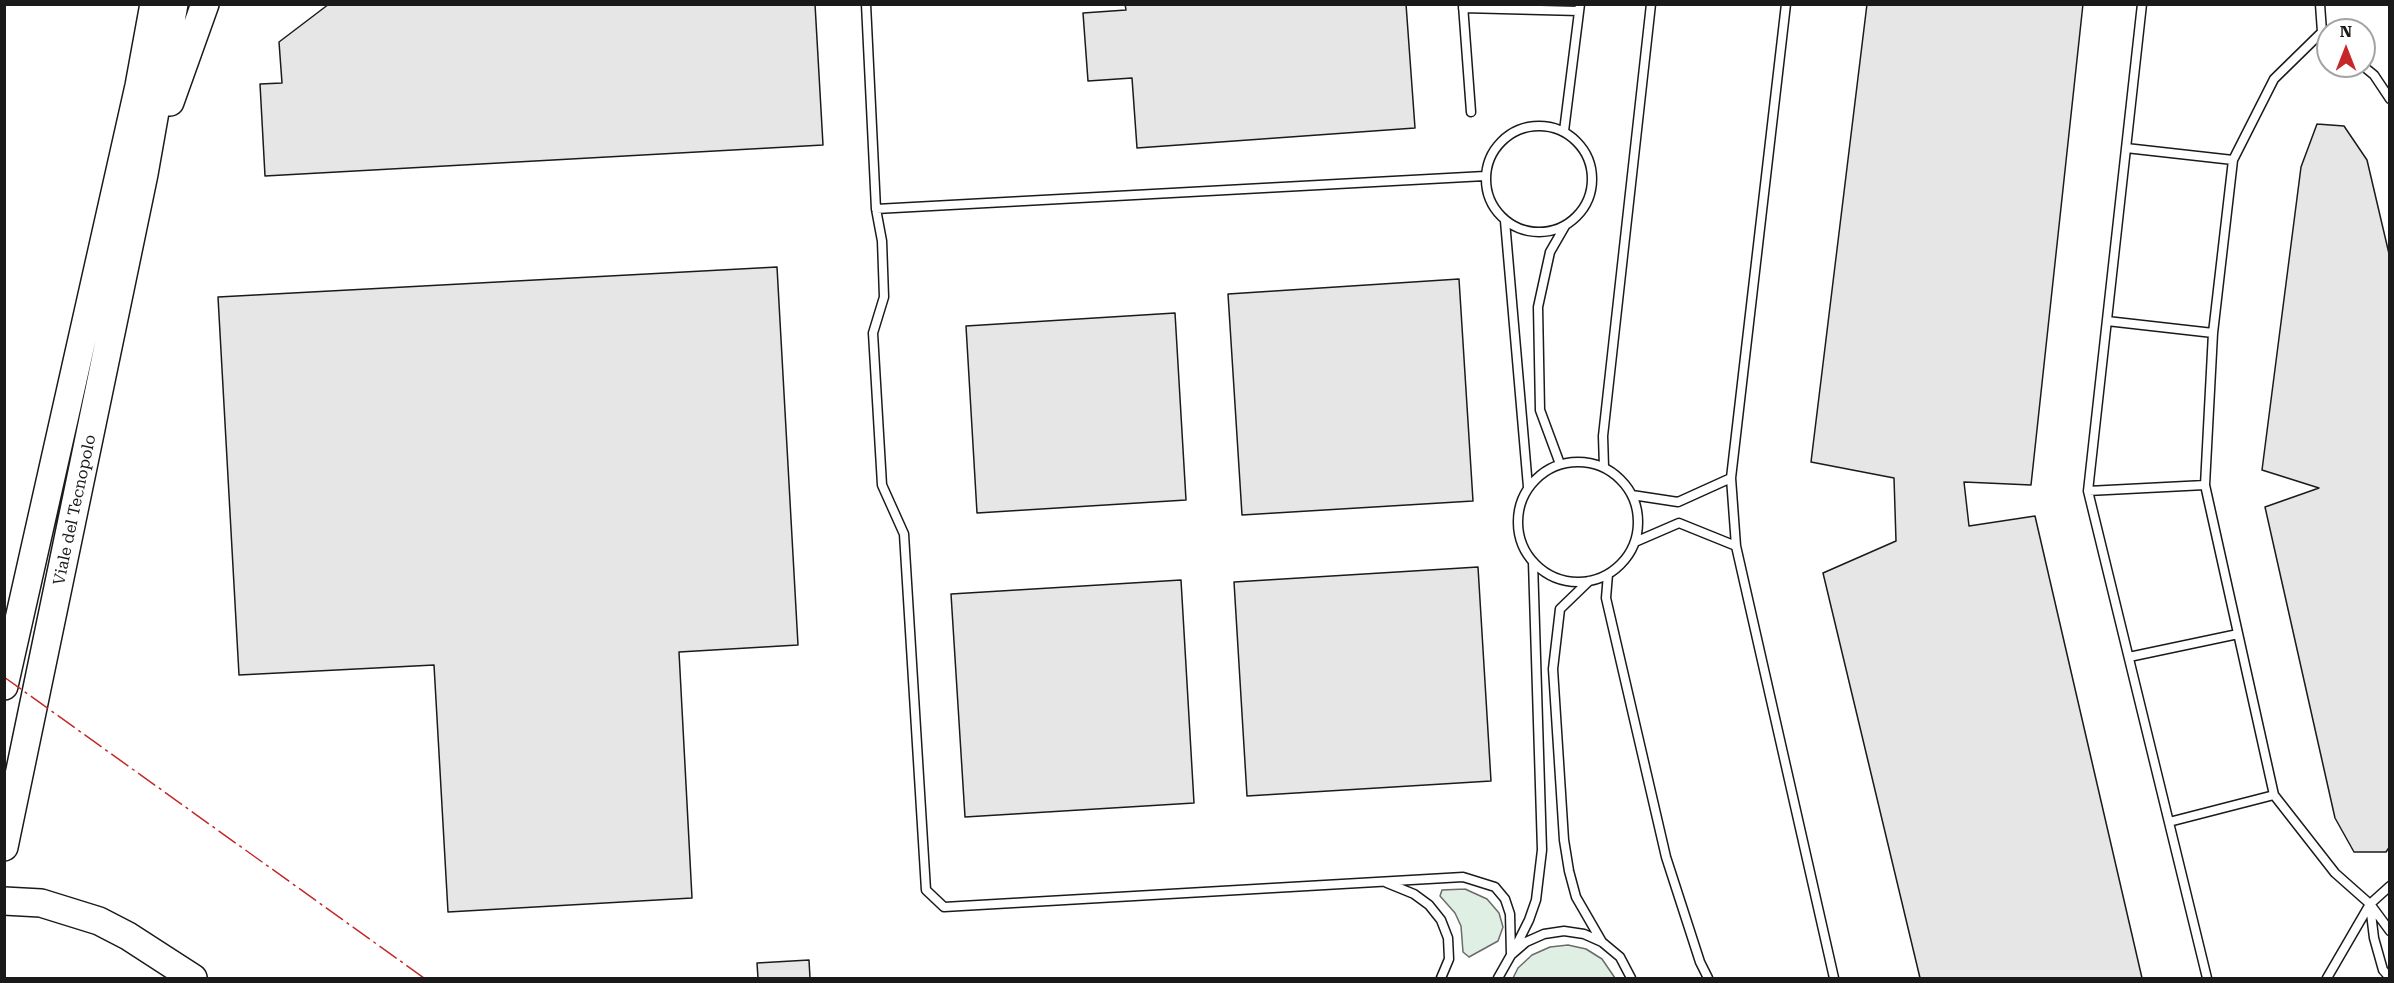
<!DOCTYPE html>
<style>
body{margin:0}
#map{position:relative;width:2394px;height:983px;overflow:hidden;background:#fff;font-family:"Roboto Serif",serif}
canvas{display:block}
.frame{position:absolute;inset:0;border:6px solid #1a1a1a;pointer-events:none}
.north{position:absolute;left:2316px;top:18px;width:60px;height:60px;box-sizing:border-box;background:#fff;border:2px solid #a3a3a3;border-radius:50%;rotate:0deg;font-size:16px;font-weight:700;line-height:24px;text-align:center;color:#1a1a1a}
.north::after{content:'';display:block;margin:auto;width:21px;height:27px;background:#c62828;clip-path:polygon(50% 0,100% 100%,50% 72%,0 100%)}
</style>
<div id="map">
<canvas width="2394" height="983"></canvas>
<div class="frame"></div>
<div class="north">N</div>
</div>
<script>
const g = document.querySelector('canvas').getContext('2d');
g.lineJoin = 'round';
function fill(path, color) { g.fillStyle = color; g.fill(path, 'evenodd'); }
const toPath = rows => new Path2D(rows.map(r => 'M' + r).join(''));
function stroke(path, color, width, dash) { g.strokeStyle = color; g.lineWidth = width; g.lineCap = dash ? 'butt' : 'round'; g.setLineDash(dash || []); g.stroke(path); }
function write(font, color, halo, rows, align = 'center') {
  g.font = font + ' "Roboto Serif",serif'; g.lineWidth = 4.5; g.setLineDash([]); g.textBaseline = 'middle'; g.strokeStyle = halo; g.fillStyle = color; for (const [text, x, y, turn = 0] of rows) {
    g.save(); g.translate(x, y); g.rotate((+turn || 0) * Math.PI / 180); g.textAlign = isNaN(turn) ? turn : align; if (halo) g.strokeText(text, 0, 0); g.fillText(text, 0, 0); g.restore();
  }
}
const green = toPath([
 [1465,889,1487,899,1499,913,1503,927,1498,941,1469,957,1463,952,1461,926,1455,913,1440,896,1442,890,1465,889],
 [1568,945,1586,949,1602,959,1615,978,1513,978,1518,968,1532,955,1550,947,1568,945]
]);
fill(green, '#e0efe3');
stroke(green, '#6a6a6a', 1.5);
const building = toPath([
 [329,4,815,4,823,145,265,176,260,84,282,83,279,42,329,4],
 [1125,4,1406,4,1415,128,1137,148,1132,78,1088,81,1083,13,1126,10,1125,4],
 [1867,4,2083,4,2031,485,1964,482,1969,526,2035,516,2142,978,1920,978,1823,573,1896,541,1894,478,1811,462,1867,4],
 [2317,124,2344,126,2367,160,2390,258,2390,846,2386,852,2354,852,2335,818,2265,507,2319,488,2262,470,2301,167,2317,124],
 [777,267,798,645,679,652,692,898,448,912,434,665,239,675,218,297,777,267],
 [1459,279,1473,501,1242,515,1228,294,1459,279],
 [1175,313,1186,500,977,513,966,326,1175,313],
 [1478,567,1491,781,1247,796,1234,582,1478,567],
 [1181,580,1194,803,965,817,951,594,1181,580],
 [809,960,810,978,758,978,757,963,809,960]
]);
fill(building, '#e6e6e6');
stroke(building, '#1a1a1a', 1.5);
const service = toPath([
 [866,4,876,209],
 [1786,4,1731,478,1736,546,1834,978],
 [2142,4,2088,491,2207,978],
 [2320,4,2322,32,2328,37],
 [1463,5,1471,112],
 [1463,8,1579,11],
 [2322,32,2274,79,2233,160,2213,333,2205,485,2274,795,2335,873,2370,904,2390,931],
 [2363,66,2374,75,2390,99],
 '1486 179a53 53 0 1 1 106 0a53 53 0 1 1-106 0Z',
 [1564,131,1580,4],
 [2126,148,2233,160],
 [1485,176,876,209,882,241,884,297,873,333,882,485,904,534,926,890,944,907,1463,877,1495,887,1505,899,1510,914,1511,955],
 [1505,221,1528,487],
 [2107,321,2213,333],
 '1518 522a60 60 0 1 1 120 0a60 60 0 1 1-120 0Z',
 [1560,464,1540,410,1538,307,1550,252,1565,226],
 [1604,467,1603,436,1651,4],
 [2088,491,2205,485],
 [1632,495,1678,502,1731,478],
 [1635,542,1679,523,1736,546],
 [1608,574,1606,598,1666,857,1700,962,1708,978],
 [1589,581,1560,609,1553,669,1564,840,1569,871,1576,897,1602,942],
 [2129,657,2238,634],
 [2169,822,2274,795],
 [1387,883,1414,894,1429,905,1441,920,1448,938,1449,959,1441,978],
 [2370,905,2374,938,2383,970,2390,978],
 [1512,954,1529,920,1536,900,1542,850,1533,562],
 [1498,978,1511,955,1526,942,1544,934,1564,931,1584,934,1602,942,1620,957,1631,978],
 [2327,978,2370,904,2390,886]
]);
const trunk = toPath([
 [170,102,205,4],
 [4,686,139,86,154,4],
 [4,847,144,174,174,4],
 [4,901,41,903,99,921,128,936,193,978]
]);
stroke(service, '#1a1a1a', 11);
stroke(trunk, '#1a1a1a', 30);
stroke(service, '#fff', 8);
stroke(trunk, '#fff', 27);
stroke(toPath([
 [4,677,424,978]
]), '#c62828', 1.5, [21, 4.5, 3, 4.5]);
write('16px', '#1a1a1a', '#fff', [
 ["Viale del Tecnopolo",75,510,-78]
]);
</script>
